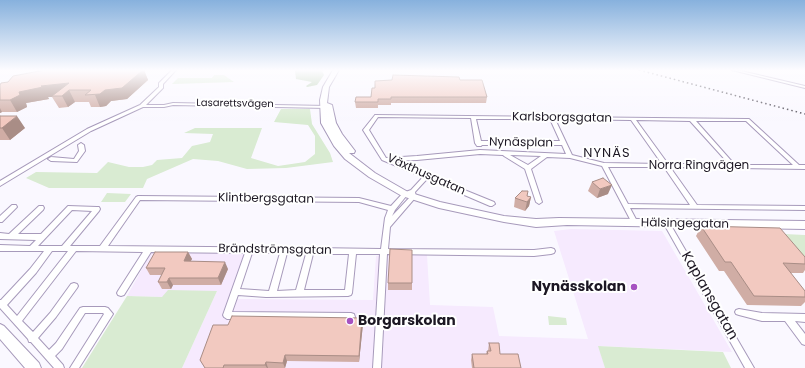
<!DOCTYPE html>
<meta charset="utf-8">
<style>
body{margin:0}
canvas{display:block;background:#faf8ff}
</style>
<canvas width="805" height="368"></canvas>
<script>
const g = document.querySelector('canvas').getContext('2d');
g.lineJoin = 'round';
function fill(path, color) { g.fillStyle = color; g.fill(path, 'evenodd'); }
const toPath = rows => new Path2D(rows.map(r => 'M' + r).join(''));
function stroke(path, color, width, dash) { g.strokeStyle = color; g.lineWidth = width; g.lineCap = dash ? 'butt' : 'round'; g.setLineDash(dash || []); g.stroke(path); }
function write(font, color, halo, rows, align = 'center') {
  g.font = font + ' Poppins,sans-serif'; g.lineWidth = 4; g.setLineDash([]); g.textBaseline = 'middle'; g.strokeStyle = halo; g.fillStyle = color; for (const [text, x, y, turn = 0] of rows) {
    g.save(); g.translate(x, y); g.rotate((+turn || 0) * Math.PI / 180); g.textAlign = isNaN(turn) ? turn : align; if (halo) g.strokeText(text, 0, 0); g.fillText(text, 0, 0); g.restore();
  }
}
fill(toPath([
 [571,229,662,231,732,352,599,346,605,368,182,368,217,291,162,297,127,296,152,251,256,254,251,257,237,299,373,300,376,256,387,254,427,255,430,305,493,307,499,336,588,339,554,231]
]), '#f6eafe');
fill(toPath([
 [214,75,224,75,234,82,172,84,178,78,212,78],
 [281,109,310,109,312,124,330,153,333,162,286,168,247,169,218,161,193,159,147,179,143,188,49,188,26,178,36,172,97,173,108,162,129,167,143,167,152,165,157,160,182,158,192,146,210,142,213,134,184,133,195,128,262,128,251,158,278,166,305,162,315,154,315,136,308,125,274,122],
 [107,193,131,194,125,202,101,202],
 [784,234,805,235,805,259],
 [168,290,217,291,182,368,82,368,127,296,162,297],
 [548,316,566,318,567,325,549,325],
 [598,346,723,352,731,368,605,368]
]), '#d9ebd2');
fill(toPath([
 [297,70,324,70,322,71,324,75,317,85,307,87,306,86,312,82,296,79,295,71]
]), '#b1caa8');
const street = toPath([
 [172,70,176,70,163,84,163,88,146,105,164,105,173,103,327,106,329,107,327,108,173,105,164,107,143,107,91,131,0,186,0,181,87,129,140,105,159,87,159,83,172,70],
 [732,70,737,70,805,86,805,88,732,70],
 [375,115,747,119,749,119,799,165,805,165,805,169,670,167,697,205,805,206,805,210,630,208,638,223,637,225,633,225,632,223,602,166,570,158,547,157,531,169,542,202,539,204,536,202,525,169,504,156,503,155,480,154,417,160,393,161,426,174,429,175,430,176,494,202,495,204,492,206,490,206,427,179,415,192,416,197,415,198,390,227,388,249,534,250,551,248,554,249,555,251,554,253,551,254,534,256,387,254,381,368,373,368,380,254,356,254,352,293,351,295,348,296,266,297,238,295,232,312,351,313,354,314,355,317,354,320,351,321,227,319,224,317,223,315,245,253,151,252,124,295,121,296,118,295,117,293,118,291,143,252,76,251,22,321,33,332,50,313,71,284,74,283,77,284,78,286,77,288,56,317,38,338,49,350,56,343,80,308,83,307,105,307,108,308,113,314,79,368,70,368,104,314,103,313,85,313,62,349,55,356,63,365,64,368,54,368,31,342,29,342,28,339,0,308,0,300,1,300,30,269,44,251,0,251,0,245,30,246,36,240,0,239,0,233,9,234,39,206,43,206,44,208,43,210,18,234,41,234,68,206,97,207,99,207,100,209,99,211,70,246,100,246,136,197,138,196,359,198,391,206,403,193,411,190,423,177,382,160,363,130,375,115],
 [378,117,471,118,475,143,477,146,481,146,482,145,562,145,566,154,480,150,417,156,386,158,369,130,378,117],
 [476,119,550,119,560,141,481,141,476,119],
 [555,119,631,120,662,164,604,163,572,155,555,119],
 [636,120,690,121,729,164,668,164,636,120],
 [696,121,746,121,793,165,735,165,696,121],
 [510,155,541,156,528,165,510,155],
 [608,167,664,167,690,205,628,204,608,167],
 [410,194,410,197,392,216,395,210,407,195,410,194],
 [140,200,359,202,388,210,385,218,381,249,313,248,310,247,307,248,108,246,140,200],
 [72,210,92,211,62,246,38,246,72,210],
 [52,251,68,251,17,316,7,305,36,273,52,251],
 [252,253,280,253,269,291,240,289,252,253],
 [287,253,306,254,296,290,277,291,287,253],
 [313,254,349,254,345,290,304,290,313,254],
 [81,143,84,145,85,151,77,162,51,161,48,159,51,157,74,159,79,151,78,145,81,143],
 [12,205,16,205,17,207,2,222,0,222,0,216,12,205],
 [665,222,669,222,754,368,745,368,664,224,665,222],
 [739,309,762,313,805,314,805,322,795,321,805,334,805,345,802,344,785,321,762,321,739,315,736,314,735,312,736,310,739,309]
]);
const secondary = toPath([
 [333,70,339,70,329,87,327,103,332,105,336,123,342,134,355,151,354,153,349,153,375,173,408,192,440,202,504,216,536,219,559,218,805,221,805,229,567,225,536,227,504,222,439,208,402,196,369,177,345,159,334,146,321,123,320,100,323,87,333,70],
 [0,324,4,326,39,363,41,368,25,368,0,339,0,324]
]);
stroke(street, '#a79abb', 2);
stroke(secondary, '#a79abb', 2);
fill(street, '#fff');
fill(secondary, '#fff');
stroke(toPath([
 [639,70,805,114]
]), '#4a4651', 1.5, [1.5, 3]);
fill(toPath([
 [45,70,144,70,148,80,127,99,111,101,106,106,100,107,91,107,89,102,75,102,68,107,59,108,52,97,48,97,49,99,26,103,27,107,17,112,2,112,0,113,0,85,8,82],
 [460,80,487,97,486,103,391,103,391,105,378,105,378,108,356,108,355,102,371,97],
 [0,116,25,128,10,140,0,140],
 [592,182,608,194,597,198,588,191],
 [527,196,531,197,529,206,525,211,514,207,515,198],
 [701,226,805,257,805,270,803,273,790,273,805,291,805,302,801,306,747,305,724,271,719,271,696,236],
 [412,250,412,290,388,290,388,283],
 [188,252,192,259,190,261,228,269,221,285,173,285,171,289,162,289,158,282,162,275,150,275,146,268],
 [362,318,363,324,359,362,287,361,285,368,205,368,200,360],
 [489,343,500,354,521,368,472,368,471,360,472,354,486,354,487,351,488,351]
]), '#d0ada5');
fill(toPath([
 [143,70,144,70,148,80,127,99,111,101,106,106,100,107,95,95],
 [69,83,69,90,75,102,68,107,62,96,52,96,52,97,48,97,49,99,26,103,27,107,17,112,10,100,19,92,41,86],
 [0,108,2,112,0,113],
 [17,116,25,128,10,140,2,128],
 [612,185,608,194,597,198,600,189],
 [531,197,529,206,525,211,527,202],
 [188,252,192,259,187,268,184,261],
 [225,262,228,269,221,285,218,278],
 [169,278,173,285,171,289,167,282],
 [362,318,363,324,359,362,359,356],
 [285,355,287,361,285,368,283,363],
 [266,362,268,368,267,368,265,365]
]), '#a98d86');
const building = toPath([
 [45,70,143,70,122,88,105,90,100,94,85,95,91,90,69,90,62,96,52,96,69,83,41,86,43,87,19,92,20,95,10,100,0,100,0,85,1,83,8,82,13,76,45,70],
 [393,75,459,77,460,80,482,80,487,97,391,97,391,99,378,99,378,102,355,102,356,97,371,97,372,88,375,88,375,81,392,80,393,75],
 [0,116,17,116,2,128,0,128,0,116],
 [603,178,612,185,600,189,592,182,603,178],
 [522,191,528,191,527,196,531,197,527,202,515,198,522,191],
 [701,226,780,228,805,257,805,264,783,263,805,291,805,297,754,296,731,262,725,262,701,226],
 [390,249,412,250,412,283,388,283,390,249],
 [155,252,188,252,184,261,225,262,218,278,169,278,167,282,158,282,165,268,146,268,155,252],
 [232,316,362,318,359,356,285,355,283,363,266,362,265,365,224,365,223,368,205,368,200,360,213,325,228,325,232,316],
 [489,343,499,343,500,354,518,354,521,368,474,368,472,354,488,354,487,351,491,351,489,343]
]);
fill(building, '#f2c9c0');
stroke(building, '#a98d86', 1);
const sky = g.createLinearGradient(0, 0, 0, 121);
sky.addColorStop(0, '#87b1dd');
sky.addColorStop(0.58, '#fdfcff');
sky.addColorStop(1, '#fdfcff00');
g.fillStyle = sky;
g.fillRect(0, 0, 805, 121);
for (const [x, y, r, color] of [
 [634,287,4,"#a652c1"],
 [350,321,4,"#a652c1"]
]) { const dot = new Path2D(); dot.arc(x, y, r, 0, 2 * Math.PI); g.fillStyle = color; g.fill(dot); stroke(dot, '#fff', 1.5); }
write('10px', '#1c1723', '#fff', [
 ["Lasarettsvägen",235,104,1]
]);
write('12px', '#1c1723', '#fff', [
 ["Karlsborgsgatan",562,118,1],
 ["Nynäsplan",521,143,1],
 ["Norra Ringvägen",699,166],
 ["Växthusgatan",426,175,24],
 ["Klintbergsgatan",266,199,1],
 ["Hälsingegatan",685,224,1],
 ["Brändströmsgatan",275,250,1]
]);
g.letterSpacing = '1px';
write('13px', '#1c1723', '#fff', [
 ["NYNÄS",607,154]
]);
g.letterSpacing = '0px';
write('bold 14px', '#1c1723', '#fff', [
 ["Nynässkolan",626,287],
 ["Borgarskolan",358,321,"left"]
], 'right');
write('14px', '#1c1723', '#fff', [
 ["Kaplansgatan",709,296,60]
]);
</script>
